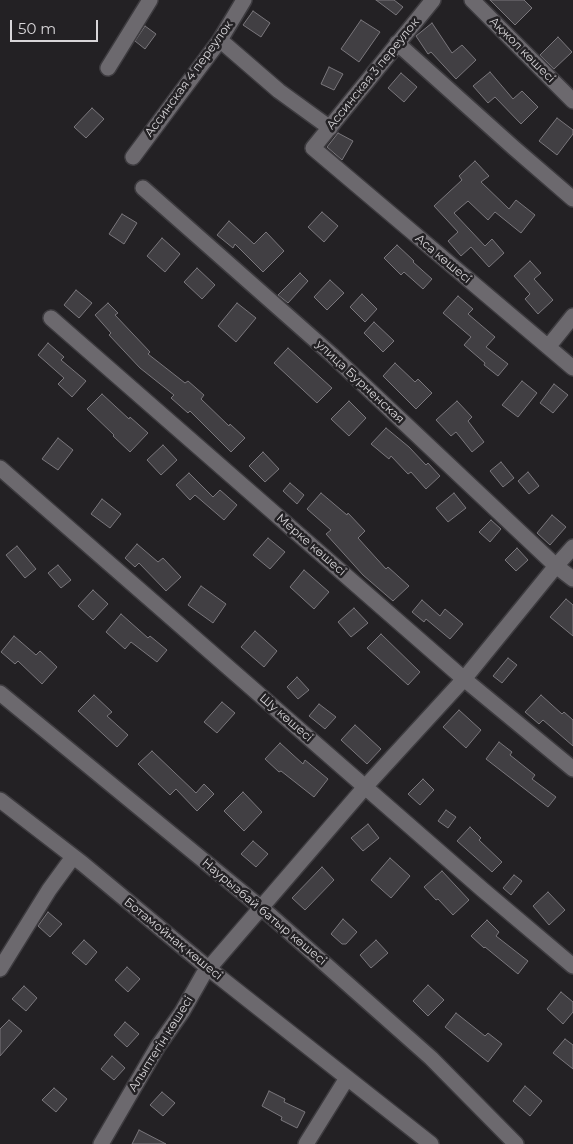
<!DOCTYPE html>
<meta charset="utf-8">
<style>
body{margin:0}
#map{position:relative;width:573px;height:1144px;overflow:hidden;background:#232124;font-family:Montserrat,sans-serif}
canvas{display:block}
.scale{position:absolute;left:10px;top:20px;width:88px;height:22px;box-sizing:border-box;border:2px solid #d8d6d9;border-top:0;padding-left:6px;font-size:15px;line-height:18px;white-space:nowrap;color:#d8d6d9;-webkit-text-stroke:4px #232124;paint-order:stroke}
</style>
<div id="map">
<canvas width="573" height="1144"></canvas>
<div class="scale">50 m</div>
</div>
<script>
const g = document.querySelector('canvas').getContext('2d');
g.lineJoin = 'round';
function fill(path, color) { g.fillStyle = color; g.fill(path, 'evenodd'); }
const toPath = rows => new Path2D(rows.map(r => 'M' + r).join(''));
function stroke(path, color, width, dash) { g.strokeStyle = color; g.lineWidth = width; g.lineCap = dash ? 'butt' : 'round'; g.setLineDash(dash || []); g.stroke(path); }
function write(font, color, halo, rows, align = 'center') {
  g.font = font + ' Montserrat,sans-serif'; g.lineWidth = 5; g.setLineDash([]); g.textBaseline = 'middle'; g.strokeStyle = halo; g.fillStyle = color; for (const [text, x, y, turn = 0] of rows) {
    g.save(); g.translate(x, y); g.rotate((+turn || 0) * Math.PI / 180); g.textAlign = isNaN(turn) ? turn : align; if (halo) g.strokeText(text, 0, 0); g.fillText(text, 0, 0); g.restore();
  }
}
const building = toPath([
 [376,0,394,0,403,7,396,15,376,0],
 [490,0,524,0,532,8,515,25,490,0],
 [253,11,270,23,261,37,243,25,253,11],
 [361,20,380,32,359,62,341,49,361,20],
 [432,23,452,53,462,45,476,60,456,79,431,52,428,54,416,36,432,23],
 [145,26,156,34,145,49,135,41,145,26],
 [558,37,572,52,554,69,540,55,558,37],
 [329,67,343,74,334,90,321,84,329,67],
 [490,72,513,99,522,91,538,107,521,124,495,97,488,103,473,86,490,72],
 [401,73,417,87,404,102,388,88,401,73],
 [92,108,104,119,86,138,74,127,92,108],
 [557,118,573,130,573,134,557,155,539,141,557,118],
 [338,133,353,141,342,160,327,147,338,133],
 [475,161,489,176,481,182,509,209,516,200,535,215,521,233,495,212,488,220,468,201,454,213,485,246,492,239,504,253,489,267,471,247,461,256,448,241,458,232,434,206,462,180,459,176,475,161],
 [322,212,338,226,324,242,308,227,322,212],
 [122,214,137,223,124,244,109,234,122,214],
 [229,221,254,244,266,232,284,251,263,272,235,244,233,248,217,235,229,221],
 [162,238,180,254,165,272,147,256,162,238],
 [397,245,414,261,413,262,432,279,423,289,404,272,401,275,384,258,397,245],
 [530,261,541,273,534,279,553,300,538,314,525,299,530,294,514,276,530,261],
 [197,268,215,285,202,299,184,282,197,268],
 [300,273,308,281,288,303,278,295,300,273],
 [330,280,344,293,327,310,314,297,330,280],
 [76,290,92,303,79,318,64,305,76,290],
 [362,294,377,309,365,322,350,307,362,294],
 [458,296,473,309,468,314,495,337,486,347,508,364,498,376,484,365,485,363,464,345,471,337,443,313,458,296],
 [108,303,118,313,115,315,150,352,148,354,185,383,188,381,204,395,201,399,229,426,230,424,245,438,231,452,190,411,188,413,171,398,174,395,140,368,109,335,111,333,95,315,108,303],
 [237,303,256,318,236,342,218,326,237,303],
 [374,322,394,341,383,352,364,333,374,322],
 [48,343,64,357,61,360,86,381,72,397,58,384,64,378,38,355,48,343],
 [288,348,332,388,317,403,274,363,288,348],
 [395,363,415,382,418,379,432,393,416,409,383,376,395,363],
 [522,381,537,393,518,417,502,405,522,381],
 [554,384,568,395,553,413,540,403,554,384],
 [102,394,129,419,130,417,148,433,130,452,113,436,114,435,87,409,102,394],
 [349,401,366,418,349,436,331,419,349,401],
 [457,401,472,417,468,421,484,442,472,452,456,432,451,436,436,420,457,401],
 [386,428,409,447,426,465,428,463,440,476,426,489,411,472,408,474,391,456,389,459,371,444,386,428],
 [58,438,73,450,58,470,42,459,58,438],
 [163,445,177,460,161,475,147,460,163,445],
 [263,452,279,469,265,482,249,466,263,452],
 [501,462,514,478,503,487,490,471,501,462],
 [528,472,539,486,529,494,518,481,528,472],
 [189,473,213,497,220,490,237,505,224,520,195,495,190,500,176,485,189,473],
 [290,483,304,495,297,504,283,491,290,483],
 [321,493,347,515,348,513,365,531,358,538,386,569,388,567,409,586,393,601,363,575,326,534,331,530,307,509,321,493],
 [454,493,466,508,448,522,436,508,454,493],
 [102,499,121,514,110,528,91,514,102,499],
 [552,515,566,527,550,545,537,533,552,515],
 [491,520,501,529,490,542,479,532,491,520],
 [268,538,285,552,270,569,253,555,268,538],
 [137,544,158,562,163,558,181,577,166,591,139,563,135,567,125,558,137,544],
 [17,546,36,569,25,578,6,555,17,546],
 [517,548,528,560,516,571,505,560,517,548],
 [58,565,71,580,61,588,48,573,58,565],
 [304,570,329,592,314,609,290,587,304,570],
 [201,586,226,604,213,623,188,605,201,586],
 [93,590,108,604,93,620,78,606,93,590],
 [566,599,573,605,573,636,550,617,566,599],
 [422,600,440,616,445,609,463,624,450,639,426,619,424,622,412,612,422,600],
 [354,608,368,623,351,637,338,622,354,608],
 [121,614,148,638,150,636,167,650,157,662,131,642,125,649,106,632,121,614],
 [255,631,277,651,264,667,241,647,255,631],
 [381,634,420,672,408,685,367,648,381,634],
 [14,636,36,655,40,651,57,667,42,684,18,661,15,664,1,652,14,636],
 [508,658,517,665,502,683,493,676,508,658],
 [297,677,309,690,298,699,287,687,297,677],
 [94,695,112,712,107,716,128,735,117,747,78,711,94,695],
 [541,695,562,714,564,712,573,720,573,746,543,720,539,724,525,712,541,695],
 [222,702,235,713,217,733,204,722,222,702],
 [319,704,336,717,325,729,309,716,319,704],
 [459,710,481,730,466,748,443,727,459,710],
 [355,725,381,749,367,764,341,740,355,725],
 [499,742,512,752,510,755,535,775,532,779,556,797,548,807,486,759,499,742],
 [280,743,303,764,305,760,328,779,314,797,281,771,279,772,265,759,280,743],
 [152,751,196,793,204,784,214,794,197,811,176,789,170,795,138,764,152,751],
 [423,779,434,790,420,805,408,794,423,779],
 [243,792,262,812,244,831,224,811,243,792],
 [446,810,456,817,448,828,438,821,446,810],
 [368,824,379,838,363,851,351,838,368,824],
 [470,827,481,838,479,840,502,862,492,872,457,841,470,827],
 [253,841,268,854,256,867,241,854,253,841],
 [390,858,410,876,391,898,371,880,390,858],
 [322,867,334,880,305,910,292,898,322,867],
 [442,871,469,900,453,915,438,899,436,900,424,887,442,871],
 [514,875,522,881,511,895,503,888,514,875],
 [548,892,565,910,549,925,533,906,548,892],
 [48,912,62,924,50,937,38,926,48,912],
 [343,919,357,932,346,944,342,944,331,934,343,919],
 [487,920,499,932,496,936,528,961,518,974,485,947,484,948,471,936,487,920],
 [84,940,97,952,86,965,72,953,84,940],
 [376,940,388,953,371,968,360,955,376,940],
 [127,967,140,979,128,992,115,980,127,967],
 [428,985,444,1000,428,1016,413,1001,428,985],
 [24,986,37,998,26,1011,12,999,24,986],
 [561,992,573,1002,573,1012,563,1024,547,1009,561,992],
 [456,1013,485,1036,488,1033,502,1044,488,1062,445,1027,456,1013],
 [9,1020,22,1031,0,1056,0,1029,9,1020],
 [125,1022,139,1034,127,1047,114,1035,125,1022],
 [565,1039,573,1045,573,1069,553,1053,565,1039],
 [112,1056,125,1068,114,1080,101,1069,112,1056],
 [525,1086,542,1101,530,1116,513,1101,525,1086],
 [54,1088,67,1099,56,1112,42,1100,54,1088],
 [269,1091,285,1099,284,1102,305,1112,297,1128,281,1120,282,1117,262,1106,269,1091],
 [162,1092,175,1103,163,1116,150,1105,162,1092],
 [139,1130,166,1144,132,1144,139,1130]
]);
fill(building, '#413f43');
stroke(building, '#7a777c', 1);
const minor = toPath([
 [433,0,313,148,573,368],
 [472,0,573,101],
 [220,40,279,91,330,128],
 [397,43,514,148,573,199],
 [108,68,150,0],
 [133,157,220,40,244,0],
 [143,188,332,355,556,566,573,579],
 [51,318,464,679,573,769],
 [548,347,573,316],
 [0,468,483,890,573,966],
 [0,693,271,916,431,1058,516,1144],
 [0,800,83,864,208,968,431,1144],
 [0,969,49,890,73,857],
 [101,1144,158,1046,182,1012,203,975,365,787,464,679,556,566,573,547],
 [306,1144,347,1078]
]);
stroke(minor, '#3d3b3f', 18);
stroke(minor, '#6c696e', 15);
write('12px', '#d8d6d9', '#232124', [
 ["Ақжол көшесі",522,50,45],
 ["Ассинская 3 переулок",373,74,-51],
 ["Ассинская 4 переулок",189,79,-54],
 ["Аса көшесі",443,259,40],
 ["улица Бурненская",360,382,43],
 ["Мерке көшесі",311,545,41],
 ["Шу көшесі",286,718,41],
 ["Наурызбай батыр көшесі",264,912,40],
 ["Ботамойнақ көшесі",173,939,39],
 ["Алыптегін көшесі",161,1044,-58]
]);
</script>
